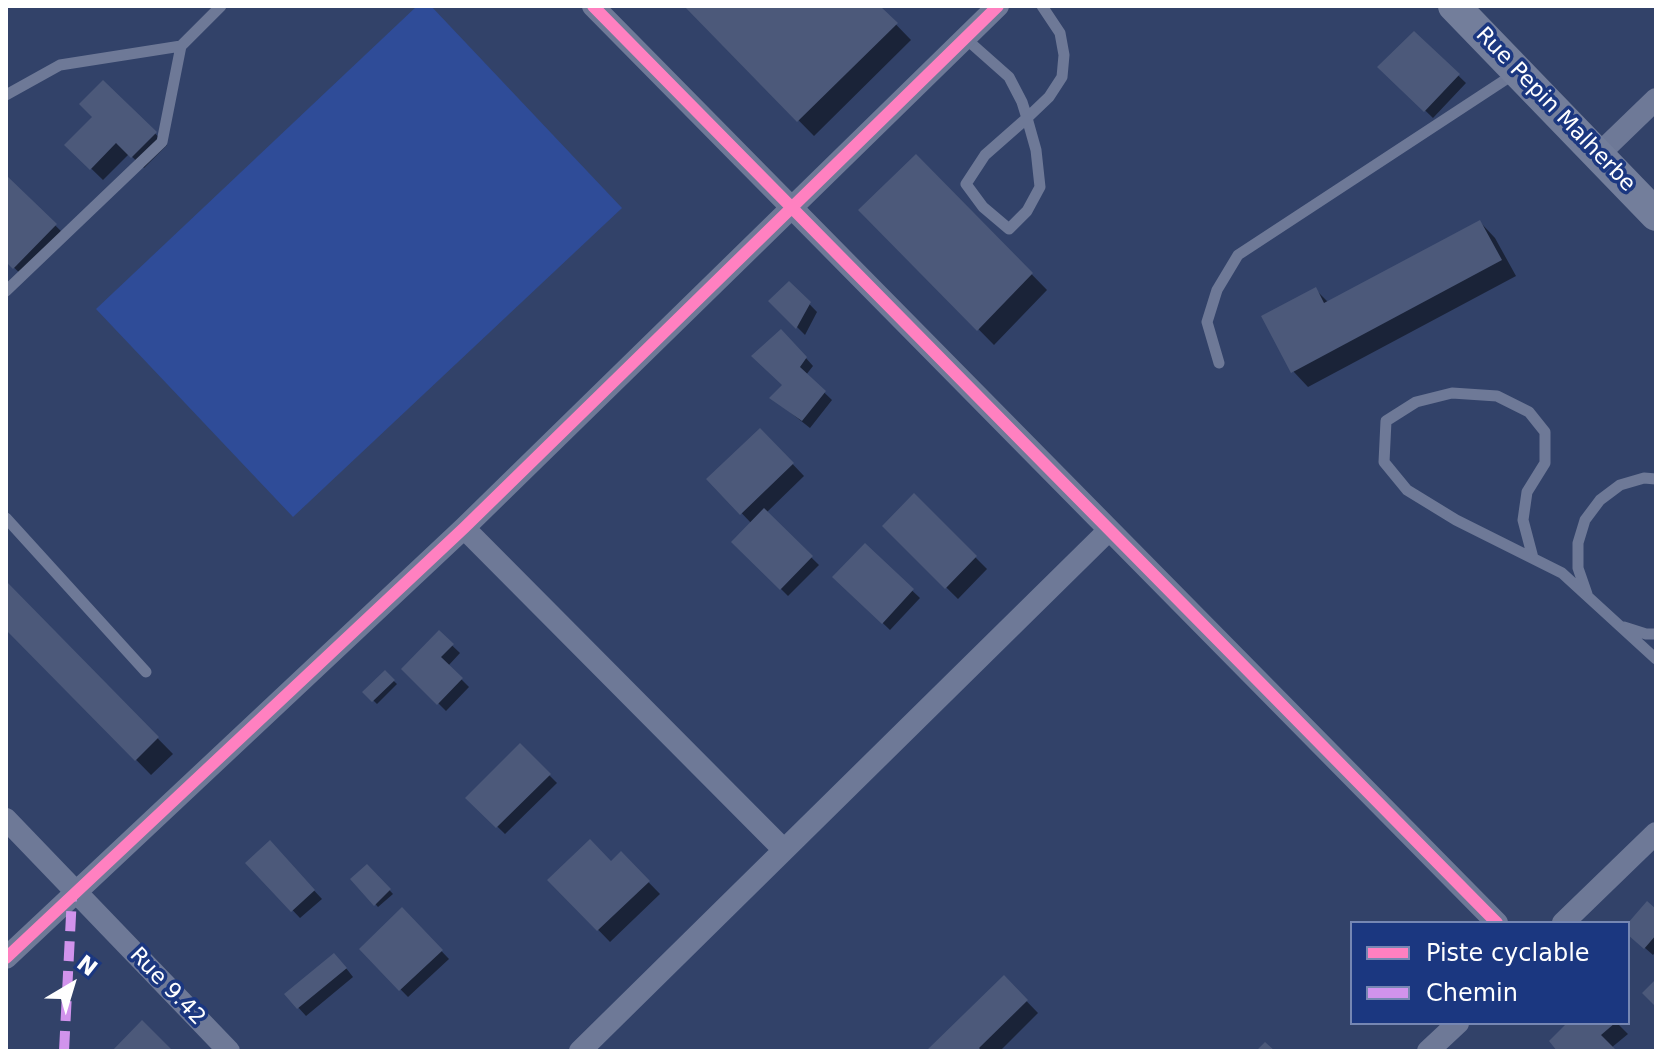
<!DOCTYPE html>
<style>
body{margin:0}
#map{position:relative;width:1662px;height:1057px;overflow:hidden;background:#324269;font-family:"DejaVu Sans",sans-serif}
canvas{display:block}
.frame{position:absolute;inset:0;border:8px solid #fff;pointer-events:none}
.legend{position:absolute;left:1350px;top:921px;width:280px;height:104px;box-sizing:border-box;background:#1b3780;border:2px solid #7687b3;margin:0;padding:10px 14px;list-style:none;font-size:24px;color:#fff}
.legend li{display:flex;align-items:center;gap:16px;height:40px}
.legend b{width:40px;border:2px solid #7687b3}
.north{position:absolute;left:32px;top:945px;width:80px;height:80px;-webkit-text-stroke:6px #1b3780;paint-order:stroke;rotate:38deg;font-size:22px;font-weight:700;line-height:32px;text-align:center;color:#fff}
.north::after{content:'';display:block;margin:auto;width:28px;height:36px;background:#fff;clip-path:polygon(50% 0,100% 100%,50% 72%,0 100%)}
</style>
<div id="map">
<canvas width="1662" height="1057"></canvas>
<div class="frame"></div>
<ul class="legend">
<li><b style="height:10px;background:#ff80c0"></b>Piste cyclable</li>
<li><b style="height:10px;background:#d193ec"></b>Chemin</li>
</ul>
<div class="north">N</div>
</div>
<script>
const g = document.querySelector('canvas').getContext('2d');
g.lineJoin = 'round';
function fill(path, color) { g.fillStyle = color; g.fill(path, 'evenodd'); }
const toPath = rows => new Path2D(rows.map(r => 'M' + r).join(''));
function stroke(path, color, width, dash) { g.strokeStyle = color; g.lineWidth = width; g.lineCap = dash ? 'butt' : 'round'; g.setLineDash(dash || []); g.stroke(path); }
function write(font, color, halo, rows, align = 'center') {
  g.font = font + ' "DejaVu Sans",sans-serif'; g.lineWidth = 7; g.setLineDash([]); g.textBaseline = 'middle'; g.strokeStyle = halo; g.fillStyle = color; for (const [text, x, y, turn = 0] of rows) {
    g.save(); g.translate(x, y); g.rotate((+turn || 0) * Math.PI / 180); g.textAlign = isNaN(turn) ? turn : align; if (halo) g.strokeText(text, 0, 0); g.fillText(text, 0, 0); g.restore();
  }
}
fill(toPath([
 [417,6,431,6,622,208,293,517,96,309]
]), '#2f4c98');
fill(toPath([
 [686,6,878,6,911,40,814,136],
 [1414,33,1466,83,1433,118,1380,67],
 [103,83,167,145,144,168,129,154,103,180,67,145,94,117],
 [916,156,1047,290,994,345,861,210],
 [6,177,67,237,26,279,6,260],
 [1480,222,1495,238,1516,276,1308,387,1293,371,1315,289,1329,303],
 [789,283,817,312,805,335,771,301],
 [789,339,813,366,806,375,832,400,810,428,772,398,784,385],
 [760,430,804,476,766,513,819,565,788,596,734,542,752,524,709,479],
 [914,496,987,569,958,599,884,526],
 [865,546,920,598,890,630,835,577],
 [6,584,173,754,151,775,6,627],
 [439,633,460,653,448,666,469,687,446,711,404,669],
 [385,673,397,684,377,704,365,692],
 [520,746,557,783,505,834,468,798],
 [270,843,322,899,300,918,248,863],
 [621,854,660,894,610,942,550,880,611,864],
 [367,866,393,894,378,907,353,879],
 [402,910,449,959,408,997,361,949],
 [1656,912,1656,951,1653,955,1628,933,1628,926],
 [342,963,353,977,306,1016,287,995],
 [1004,978,1038,1013,1000,1051,929,1051],
 [1570,1023,1617,1023,1628,1034,1611,1048,1614,1051,1559,1051]
]), '#0007');
fill(toPath([
 [684,6,880,6,898,23,797,122],
 [1414,31,1460,74,1424,112,1377,67],
 [103,80,157,132,131,158,116,143,90,170,64,145,92,117,79,104],
 [916,154,1033,273,977,331,858,210],
 [6,175,57,224,13,269,6,262],
 [1480,220,1502,260,1291,373,1261,316,1316,287,1324,303],
 [789,281,811,302,796,329,768,301],
 [781,329,807,357,800,367,826,391,802,421,769,398,782,385,751,356],
 [760,428,794,463,740,515,706,479],
 [914,493,977,556,945,589,882,526],
 [764,508,813,556,780,590,731,542],
 [865,543,914,589,882,624,832,577],
 [6,581,159,737,135,761,6,630],
 [439,630,454,644,441,657,463,678,437,705,401,669],
 [385,670,395,680,372,702,362,692],
 [520,743,551,774,496,828,465,798],
 [590,839,611,861,621,851,650,881,597,931,547,880],
 [270,840,315,890,291,912,245,863],
 [367,864,391,889,374,906,350,879],
 [1647,901,1656,909,1656,935,1644,949,1628,935,1628,923],
 [402,907,443,950,399,991,359,949],
 [334,953,347,968,297,1009,284,994],
 [1004,975,1028,1000,979,1048,982,1051,926,1051],
 [1656,979,1656,1007,1642,993],
 [142,1020,171,1049,169,1051,112,1051],
 [1567,1023,1615,1023,1601,1035,1617,1051,1557,1051,1549,1041],
 [1265,1042,1275,1051,1256,1051]
]), '#4c597a');
stroke(toPath([
 [965,38,1009,77,1022,102,1027,118,1036,150,1040,187,1027,211,1009,229,983,207,966,184,985,155,1027,118,1049,97,1062,77,1064,55,1060,33,1042,6],
 [6,95,60,65,181,46,221,6],
 [6,291,162,142,181,46],
 [1219,363,1207,322,1217,290,1238,255,1514,74],
 [6,518,146,672],
 [1533,558,1523,520,1527,492,1545,463,1545,432,1529,412,1497,396,1452,393,1416,402,1386,421,1384,462,1407,490,1456,520,1562,573,1656,659],
 [1587,594,1578,568,1578,543,1585,520,1600,500,1620,485,1644,478,1656,479],
 [1624,627,1646,634,1656,634]
]), '#6e7997', 11);
stroke(toPath([
 [593,6,1497,923],
 [1598,155,1656,99],
 [464,528,784,850],
 [6,819,229,1051],
 [1563,923,1656,833],
 [6,958,464,528,998,6],
 [580,1051,1109,530],
 [1428,1051,1458,1023]
]), '#6e7997', 22);
stroke(toPath([
 [1454,6,1656,215]
]), '#737e9b', 32);
stroke(toPath([
 [64,1051,72,896]
]), '#d193ec', 10, [20, 10]);
stroke(toPath([
 [593,6,1497,923],
 [6,958,464,528,998,6]
]), '#ff80c0', 12);
write('22px', '#fff', '#1b3780', [
 ["Rue Pepin Malherbe",1555,110,46],
 ["Rue 9.42",167,987,46]
]);
</script>
